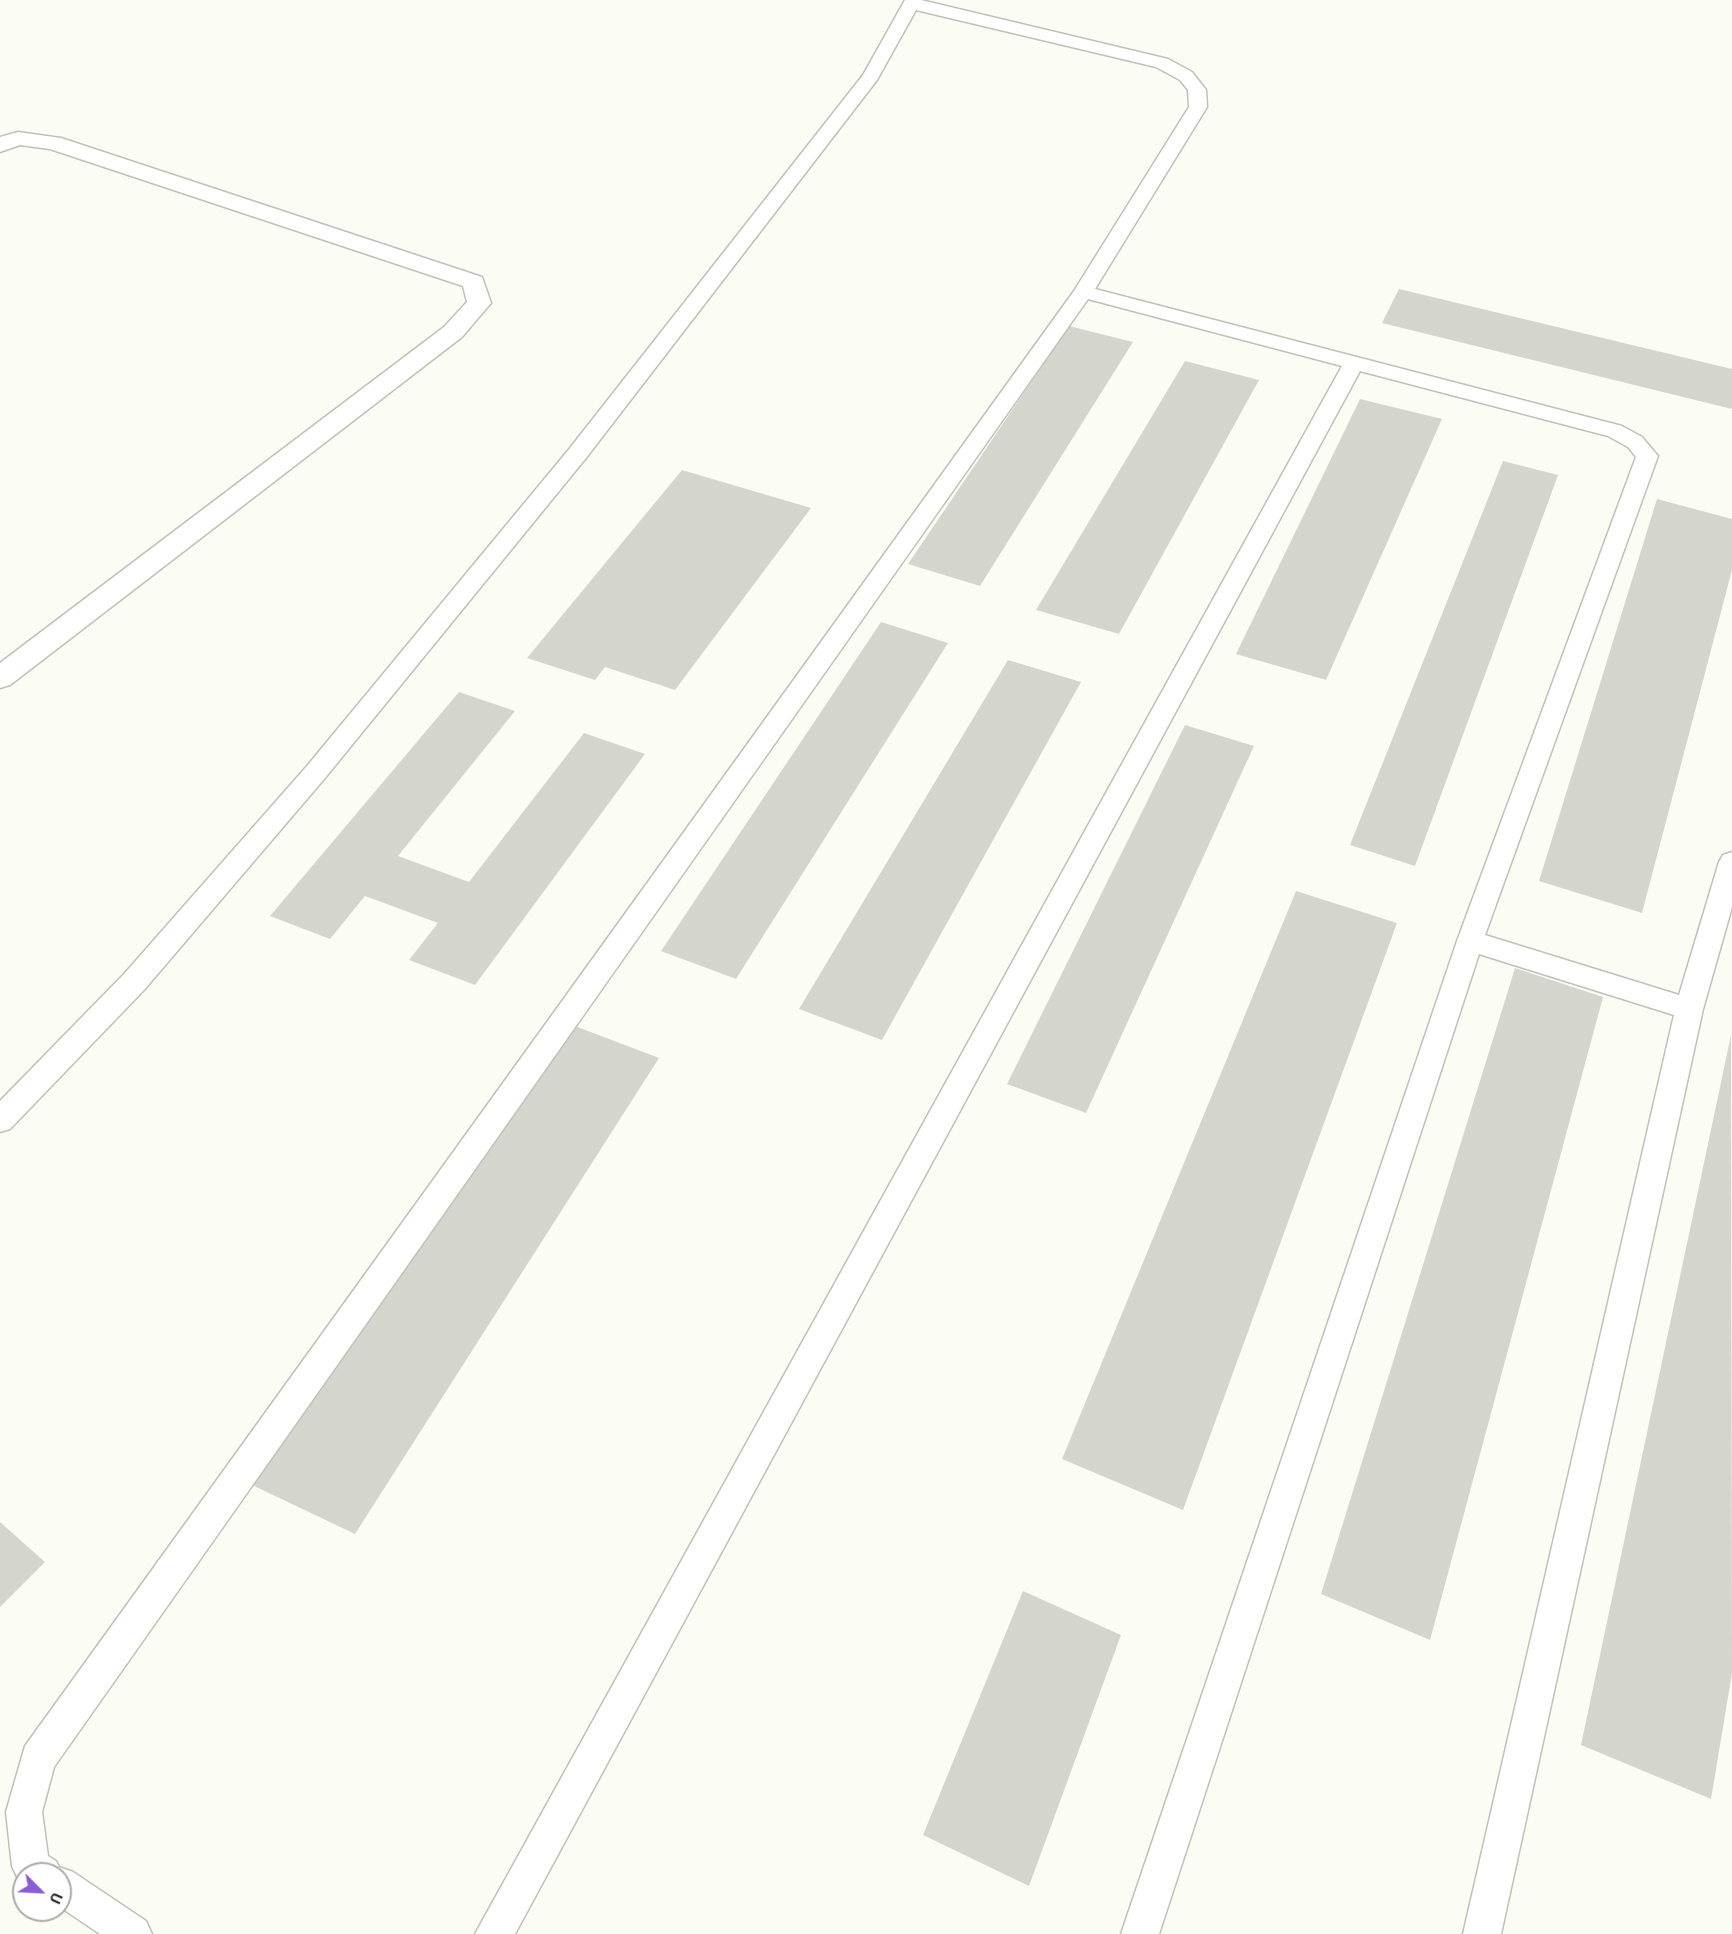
<!DOCTYPE html>
<style>
body{margin:0}
#map{position:relative;width:1732px;height:1934px;overflow:hidden;background:#fbfdf5;font-family:Barlow,sans-serif}
canvas{display:block}
.north{position:absolute;left:12px;top:1862px;width:60px;height:60px;box-sizing:border-box;background:#fff;border:2px solid #ababaa;border-radius:50%;rotate:114deg;font-size:16px;font-weight:700;line-height:24px;text-align:center;color:#2c2d2a}
.north::after{content:'';display:block;margin:auto;width:21px;height:27px;background:#8a5cd6;clip-path:polygon(50% 0,100% 100%,50% 72%,0 100%)}
</style>
<div id="map">
<canvas width="1732" height="1934"></canvas>
<div class="north">U</div>
</div>
<script>
const g = document.querySelector('canvas').getContext('2d');
g.lineJoin = 'round';
function fill(path, color) { g.fillStyle = color; g.fill(path, 'evenodd'); }
const toPath = rows => new Path2D(rows.map(r => 'M' + r).join(''));
function stroke(path, color, width, dash) { g.strokeStyle = color; g.lineWidth = width; g.lineCap = dash ? 'butt' : 'round'; g.setLineDash(dash || []); g.stroke(path); }
fill(toPath([
 [1399,289,1732,369,1732,409,1382,323],
 [1069,326,1133,342,980,586,908,564],
 [1185,361,1259,380,1119,634,1036,610],
 [1360,399,1442,419,1326,680,1236,654],
 [1503,461,1558,475,1415,866,1350,845],
 [682,470,811,508,675,690,605,667,595,680,527,658],
 [1657,499,1732,519,1732,570,1642,913,1539,881],
 [881,622,948,643,736,979,661,951],
 [1008,660,1081,682,882,1040,799,1009],
 [459,692,515,711,398,856,469,882,584,733,645,754,475,985,409,960,438,923,365,896,330,939,270,916],
 [1185,725,1254,746,1086,1113,1007,1084],
 [1296,891,1397,923,1183,1510,1062,1459],
 [1515,968,1603,997,1430,1640,1321,1594],
 [567,1023,659,1058,355,1534,250,1484],
 [1731,1035,1732,1673,1711,1799,1581,1745],
 [0,1522,45,1562,0,1607],
 [1023,1591,1121,1635,1029,1886,923,1835]
]), '#d4d6ce');
const lane = toPath([
 [905,0,921,0,1168,59,1192,72,1206,90,1207,107,1095,289,1622,426,1642,437,1658,456,1485,935,1679,995,1719,862,1723,855,1732,852,1732,907,1703,1009,1501,1934,1463,1934,1674,1015,1479,954,1159,1934,1121,1934,1457,941,1636,457,1628,447,1608,436,1360,371,515,1934,475,1934,1342,366,1088,299,54,1767,42,1812,48,1856,56,1861,59,1867,73,1872,146,1921,152,1934,100,1934,60,1907,60,1874,24,1874,24,1883,18,1879,12,1866,6,1812,25,1746,1074,291,1189,107,1188,90,1180,80,1156,67,916,10,877,80,586,458,325,778,144,990,10,1129,0,1132,0,1101,124,974,307,766,570,448,863,75,905,0]
]);
const street = toPath([
 [18,132,61,138,482,277,491,303,462,337,10,685,0,688,0,663,444,327,467,302,463,286,50,149,20,145,0,152,0,137,18,132]
]);
stroke(lane, '#bfc1b9', 3);
stroke(street, '#bfc1b9', 3);
fill(lane, '#fff');
fill(street, '#fff');
</script>
